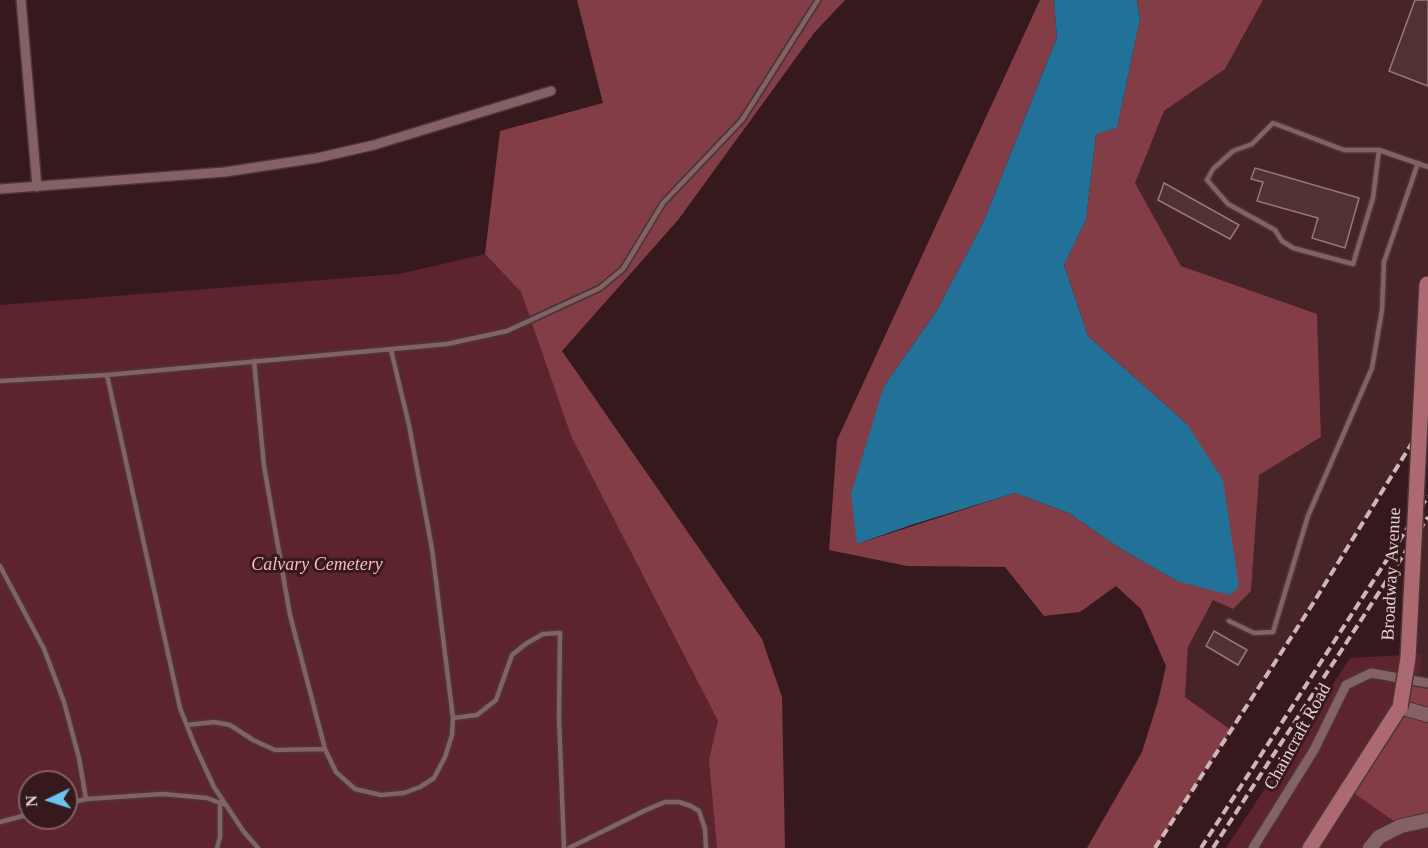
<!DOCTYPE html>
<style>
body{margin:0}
#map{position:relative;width:1428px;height:848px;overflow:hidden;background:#36191d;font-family:"Times New Roman",serif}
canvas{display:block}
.north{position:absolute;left:18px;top:770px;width:60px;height:60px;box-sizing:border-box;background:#36191d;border:2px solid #7c6265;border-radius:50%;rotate:266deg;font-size:16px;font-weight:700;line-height:24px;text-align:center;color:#e4d0d1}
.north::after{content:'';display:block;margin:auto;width:21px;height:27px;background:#6bc3f2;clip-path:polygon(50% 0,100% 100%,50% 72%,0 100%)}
</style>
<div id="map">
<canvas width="1428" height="848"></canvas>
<div class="north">N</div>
</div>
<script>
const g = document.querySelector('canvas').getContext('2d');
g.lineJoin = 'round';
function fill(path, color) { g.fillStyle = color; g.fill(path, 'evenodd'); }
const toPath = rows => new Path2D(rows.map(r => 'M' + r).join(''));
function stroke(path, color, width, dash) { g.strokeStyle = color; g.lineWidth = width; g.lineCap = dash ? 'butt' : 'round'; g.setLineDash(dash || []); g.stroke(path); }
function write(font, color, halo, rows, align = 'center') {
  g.font = font + ' "Times New Roman",serif'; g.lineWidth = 6; g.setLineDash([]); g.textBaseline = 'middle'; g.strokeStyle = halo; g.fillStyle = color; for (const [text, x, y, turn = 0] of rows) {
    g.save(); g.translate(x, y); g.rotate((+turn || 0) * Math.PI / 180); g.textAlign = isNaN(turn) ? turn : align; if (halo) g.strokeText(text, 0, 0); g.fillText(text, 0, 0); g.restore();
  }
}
fill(toPath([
 [1263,0,1428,0,1428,420,1420,430,1312,605,1231,730,1185,697,1188,647,1213,600,1251,591,1258,475,1321,437,1317,315,1181,266,1134,183,1164,111,1225,69],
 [1428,517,1428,683,1407,681,1412,542]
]), '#462427');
fill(toPath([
 [485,254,521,292,571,436,718,721,733,848,0,848,0,305,399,274],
 [30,782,66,782,66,818,30,818],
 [1423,654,1417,686,1428,688,1428,848,1226,848,1350,658]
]), '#5d242d');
fill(toPath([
 [577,0,845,0,814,33,678,220,562,351,762,639,782,697,785,848,717,848,709,760,718,721,571,436,521,292,485,254,500,131,603,103],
 [1040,0,1054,0,1057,37,984,221,936,312,884,386,857,544,1015,493,1069,513,1118,547,1177,581,1187,424,1088,336,1064,265,1086,220,1096,133,1117,128,1140,19,1137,0,1263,0,1225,69,1164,111,1135,183,1181,266,1317,314,1321,437,1259,475,1251,591,1233,609,1213,600,1188,647,1185,697,1231,730,1155,848,1087,848,1142,752,1158,701,1166,666,1141,609,1116,586,1080,612,1044,616,1005,567,907,566,829,550,837,440],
 [1403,680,1428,683,1428,820,1401,826,1348,789,1400,707]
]), '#833d47');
fill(toPath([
 [1054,0,1137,0,1140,19,1117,128,1096,134,1086,220,1064,265,1088,336,1187,424,1223,480,1239,587,1230,595,1177,581,1118,547,1069,513,1015,493,911,525,857,544,851,494,884,386,936,312,984,221,1057,37]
]), '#227198');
const building = toPath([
 [1415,0,1428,0,1428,86,1389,71,1415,0],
 [1255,168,1359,198,1345,248,1312,238,1318,218,1257,201,1263,182,1251,179,1255,168],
 [1164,183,1239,225,1230,239,1158,200,1164,183],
 [1214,631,1247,650,1238,665,1206,646,1214,631]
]);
fill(building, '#503134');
stroke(building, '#9a7679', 1.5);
const lane = toPath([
 [1379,150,1373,198,1353,264,1293,248,1282,241,1275,230,1228,204,1207,180,1213,169,1233,151,1252,144,1273,123,1344,150,1379,150,1428,167],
 [254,361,264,466,290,615,325,749,336,772,355,789,381,795,404,793,420,787,434,778,445,757,452,735,453,718,432,549,409,425,391,350],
 [107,375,180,708,195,746,214,787,244,832,258,848],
 [0,381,107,375,447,344,507,331,600,288,623,269,663,203,742,120,818,0],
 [0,566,44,649,64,702,79,758,86,799],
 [1229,621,1254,633,1273,632,1308,516,1372,368,1382,310,1384,262,1418,163],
 [453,718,477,715,496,700,512,655,527,643,543,634,560,633,559,718,564,848],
 [187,725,214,722,230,725,253,740,275,750,325,749],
 [66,804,86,799,163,794,207,798,226,805],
 [0,822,30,814],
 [217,848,220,837,220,803],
 [569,848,646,810,665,802,679,802,691,806,699,811,705,829,706,848]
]);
const street = toPath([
 [21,0,37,187],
 [0,189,225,172,317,158,374,145,551,91],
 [1253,848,1314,750,1346,685,1371,673,1428,683]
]);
const secondary = toPath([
 [1400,707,1428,715],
 [1370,848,1379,837,1401,826,1428,820]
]);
const primary = toPath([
 [1310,848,1400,707]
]);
stroke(lane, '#4c3537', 8);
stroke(street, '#4c3537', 12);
stroke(secondary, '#4c3537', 16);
stroke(primary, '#4c3537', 18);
stroke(lane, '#836164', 4.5);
stroke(street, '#836164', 9);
stroke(secondary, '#836164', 14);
stroke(primary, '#ad6971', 15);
stroke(toPath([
 [1155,848,1312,605,1420,430,1428,420],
 [1201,848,1428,496],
 [1213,848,1428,517]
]), '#ccb6b8', 4, [9, 4.5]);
const primaryBridge = toPath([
 [1400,707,1408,658,1427,284]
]);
stroke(primaryBridge, '#4c3537', 18, []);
stroke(primaryBridge, '#ad6971', 15);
write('italic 18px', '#fab9bf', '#36191d', [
 ["Calvary Cemetery",317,565]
]);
write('18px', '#e4d0d1', '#36191d', [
 ["Broadway Avenue",1392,574,-87],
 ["Chaincraft Road",1298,737,-61]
]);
</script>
